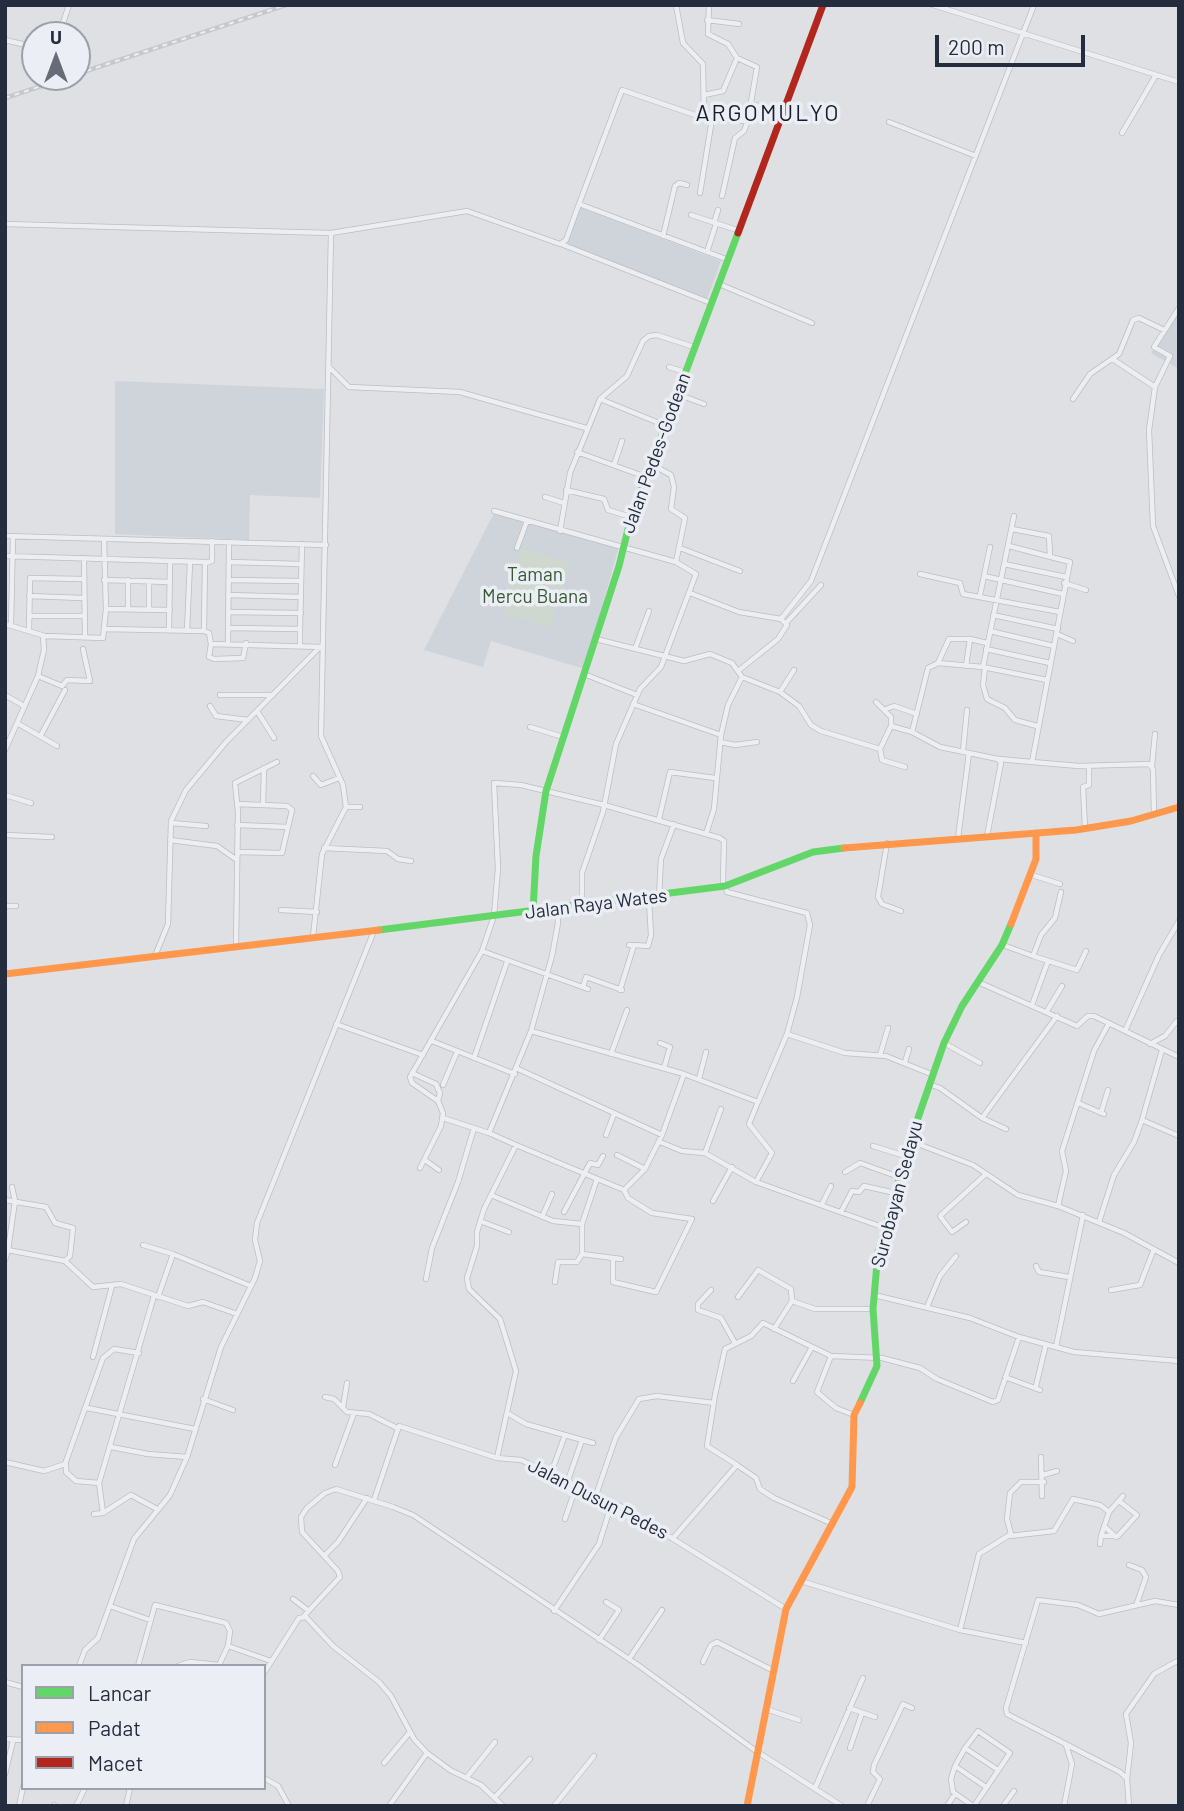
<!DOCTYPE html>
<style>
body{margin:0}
#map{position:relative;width:1184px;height:1811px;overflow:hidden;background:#dee0e3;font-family:Barlow,sans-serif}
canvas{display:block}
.frame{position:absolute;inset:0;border:7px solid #252c3d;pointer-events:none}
.legend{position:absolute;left:21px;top:1664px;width:245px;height:126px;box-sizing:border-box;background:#ebeef4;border:2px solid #9ca0ab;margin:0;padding:9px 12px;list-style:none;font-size:21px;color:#252c3d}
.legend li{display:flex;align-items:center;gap:14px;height:35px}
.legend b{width:35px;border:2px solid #9ca0ab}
.north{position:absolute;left:21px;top:21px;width:70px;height:70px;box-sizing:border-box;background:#ebeef4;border:2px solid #9ca0ab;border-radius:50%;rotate:0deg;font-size:19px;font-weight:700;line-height:28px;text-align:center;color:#252c3d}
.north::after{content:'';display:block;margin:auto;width:24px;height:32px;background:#666b77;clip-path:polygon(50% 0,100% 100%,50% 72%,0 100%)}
.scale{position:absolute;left:935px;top:35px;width:150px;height:32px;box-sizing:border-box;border:4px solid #252c3d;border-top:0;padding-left:9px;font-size:21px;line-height:24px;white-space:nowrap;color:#252c3d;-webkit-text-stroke:5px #ebeef4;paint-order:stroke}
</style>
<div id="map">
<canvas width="1184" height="1811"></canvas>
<div class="frame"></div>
<ul class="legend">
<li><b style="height:9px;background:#63d668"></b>Lancar</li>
<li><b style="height:9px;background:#ff974d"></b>Padat</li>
<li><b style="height:9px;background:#b3261e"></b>Macet</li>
</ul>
<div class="north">U</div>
<div class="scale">200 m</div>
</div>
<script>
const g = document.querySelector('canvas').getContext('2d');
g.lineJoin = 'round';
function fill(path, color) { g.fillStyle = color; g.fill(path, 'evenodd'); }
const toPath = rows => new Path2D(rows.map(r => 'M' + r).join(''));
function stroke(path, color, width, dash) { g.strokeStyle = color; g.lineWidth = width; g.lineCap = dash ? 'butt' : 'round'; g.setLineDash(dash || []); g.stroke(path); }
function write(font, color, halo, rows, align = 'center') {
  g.font = font + ' Barlow,sans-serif'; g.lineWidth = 7; g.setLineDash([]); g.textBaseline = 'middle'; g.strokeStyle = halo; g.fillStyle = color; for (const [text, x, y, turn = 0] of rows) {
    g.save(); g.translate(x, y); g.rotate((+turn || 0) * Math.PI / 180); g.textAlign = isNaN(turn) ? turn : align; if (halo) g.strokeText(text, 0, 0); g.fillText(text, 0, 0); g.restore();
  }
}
fill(toPath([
 [579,207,721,261,707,299,566,245],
 [1179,310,1179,369,1151,353],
 [115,381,324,389,320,498,250,495,249,540,115,534],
 [494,513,619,546,585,669,491,641,483,667,424,650]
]), '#cfd3da');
fill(toPath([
 [521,548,571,563,551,628,504,614,508,578]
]), '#ced8ce');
const street = toPath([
 [676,5,683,43,703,64,704,118],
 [709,5,708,34,728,44,737,58,757,67,748,120,744,131,735,138,722,196],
 [933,5,1179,82],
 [707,20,739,24],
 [59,35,69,5],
 [5,40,35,47],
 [704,95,723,91,737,58],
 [751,104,782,112],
 [889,122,976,156],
 [1122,133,1156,75],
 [700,193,712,119],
 [579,204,622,90,704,118,747,121],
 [691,215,737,230],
 [714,223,718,210],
 [5,224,331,233,467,211,560,244,566,240,579,204,726,259],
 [663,236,675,186,679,183,687,185],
 [561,244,711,303],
 [707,252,716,224],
 [719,284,812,323],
 [1114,360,1155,387,1149,430,1153,526,1179,596],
 [669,367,685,372],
 [330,368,349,387,460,392,586,428],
 [1155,387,1170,356,1154,347,1179,308],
 [677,394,704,404],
 [600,399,664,425],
 [1073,399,1090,374,1119,354,1133,320,1139,318,1164,330],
 [577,452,646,477],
 [651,464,671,475,674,487,671,509,685,518,676,562],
 [614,465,622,441],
 [566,490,604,499,608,510,631,517],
 [545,497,564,503],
 [494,511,676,562,696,574,661,667,640,689,616,744,603,812,582,873,582,904],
 [1012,529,1049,536,1050,555],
 [560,531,570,473,600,399,627,376,643,341,649,336,657,335,694,347],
 [5,536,326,545],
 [1009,546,1070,562,1032,762,1079,766,1149,764,1153,769,1154,814],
 [517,548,527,521],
 [680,548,740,571],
 [5,556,205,562,204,631,209,633,211,644,323,647],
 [84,558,85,637],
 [229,562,301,564],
 [206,563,212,561,212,541],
 [1004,564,1066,577],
 [920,574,960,583,963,594,1060,612],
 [984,576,1063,594],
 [104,580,170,582],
 [229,580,301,581],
 [149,581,149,609],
 [1064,583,1086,590],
 [690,593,739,612,781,619,811,581,1034,5],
 [228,595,301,597],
 [980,595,990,547],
 [29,596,82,598],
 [106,609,170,610],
 [128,609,128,580],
 [228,612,301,613],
 [993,615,1058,629],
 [29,616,85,616],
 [787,622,821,585],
 [5,624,45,636,103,638,106,609,104,539],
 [11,624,13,537],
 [228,628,300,629,302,544],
 [105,629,204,631],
 [29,630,30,578,82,579],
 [169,630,170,561],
 [187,631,190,562],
 [990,631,1054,646],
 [1057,634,1073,641],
 [596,639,684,661,710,654,732,663,742,677,780,692,799,706,811,725,821,731,880,749,891,726,891,717,876,702],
 [970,639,987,643],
 [228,643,229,542],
 [211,644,209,657,214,659,243,658,246,643],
 [300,645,300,629],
 [635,649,649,611],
 [986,649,1050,663],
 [938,663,983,667,1047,680],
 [983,667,1014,516],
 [985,668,983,685,987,699,1005,708,1015,720,1037,726],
 [738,671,778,639,787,625,781,619],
 [584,674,637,695],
 [38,676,62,686,67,680,90,681,83,649],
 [780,692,794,670],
 [5,695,24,706],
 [220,695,273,695],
 [633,704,721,735],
 [210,706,216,716,248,720],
 [886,709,894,706,917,714],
 [257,711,274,738],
 [17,723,57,746],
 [891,726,912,732,940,747,998,759,1001,763,987,836],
 [530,727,563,737],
 [912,732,928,668,938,663,949,639,970,639,966,666],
 [41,735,65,690],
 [720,742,735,745,757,742],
 [880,749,882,760,905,767],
 [5,750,38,676,44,650,43,636],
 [963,751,967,710],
 [999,759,1032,762],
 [1152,765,1155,734],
 [313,776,321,785,339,778],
 [5,795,31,803],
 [263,805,264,768],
 [346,807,360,807],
 [659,819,670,772,715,778],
 [171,823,206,826],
 [237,825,288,827],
 [1085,828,1083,787,1089,785,1089,766],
 [706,834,714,809,721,735,728,705,742,677],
 [5,835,52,837],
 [958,838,969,753],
 [170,840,217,846,237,860],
 [887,843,878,897,882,904,901,911],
 [324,848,387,851,398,859,411,861],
 [237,852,282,853,292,810,287,806,237,804],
 [1032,875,1060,884],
 [659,896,661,859,674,824],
 [5,906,16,906],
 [557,909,558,923,552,956,531,1031,489,1133,516,1145,484,1209,477,1232,477,1246,467,1278,469,1289,500,1319,516,1371,497,1458,521,1460,620,1506,786,1609],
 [281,910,317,912],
 [313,937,322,854,346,807,343,785,321,736,331,233],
 [236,945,238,812,235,783,277,762],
 [634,945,648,946,651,935,649,900],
 [1003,945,1033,956,1041,935,1055,918,1061,892],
 [482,951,588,989],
 [155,956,168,924,171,821,186,790,226,742,320,647],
 [1033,956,1077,970,1086,951],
 [978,982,1077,1026,1088,1016,1094,1016,1179,1057],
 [583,987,586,977,622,990],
 [620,990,634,945,629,945],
 [1032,1005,1048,961],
 [1047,1011,1062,986],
 [336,1024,423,1055],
 [1125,1031,1159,955,1179,921],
 [787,1034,845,1053,886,1056,931,1074],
 [432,1041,515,1074],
 [660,1043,670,1047,664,1068],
 [944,1043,980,1063],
 [1150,1044,1165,1036,1177,1021],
 [611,1054,627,1010],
 [880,1055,888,1028],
 [474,1058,507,962],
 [905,1062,909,1049],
 [412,1073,436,1084,440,1093,438,1101],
 [699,1079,706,1052],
 [929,1084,940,1088,982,1118,1006,1129],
 [443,1085,457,1052],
 [1078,1103,1104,1114],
 [1101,1113,1108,1090],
 [443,1118,489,1133],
 [982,1118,1057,1016],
 [1142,1120,1179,1136],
 [606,1135,614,1114],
 [662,1135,684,1074],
 [910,1141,973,1165,1018,1195,1058,1206,1124,1233,1179,1263],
 [660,1142,682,1151,705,1153,756,1182,885,1228],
 [516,1145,624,1190,645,1169,662,1135,518,1069],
 [873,1146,905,1156],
 [705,1153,721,1109],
 [617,1155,645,1169],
 [425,1160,439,1170],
 [420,1168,441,1126,443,1113,438,1101,412,1083,410,1077,482,951,494,916,498,868,494,783,521,785,604,805,720,838,724,841,723,881,727,892,807,913,810,925,797,997,787,1034,758,1102,684,1074,531,1031],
 [845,1172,860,1163,899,1177],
 [756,1182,772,1153,749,1124,758,1102],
 [491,1195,553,1221,582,1224,597,1179],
 [5,1200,46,1207,55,1223,73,1228,70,1256,65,1261,8,1250,5,1260],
 [713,1201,732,1167],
 [822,1204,831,1186],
 [1058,1206,1066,1171,1062,1151,1094,1051,1109,1023],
 [564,1212,590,1163,598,1165,603,1156],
 [841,1212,852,1191,859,1192,864,1186,895,1193],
 [542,1217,552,1194],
 [480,1221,509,1232],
 [966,1222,952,1232,940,1216,986,1174],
 [1099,1222,1114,1175,1134,1142,1142,1120,1162,1050],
 [143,1245,173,1254],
 [8,1250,15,1201,12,1187],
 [582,1254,582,1224],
 [613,1258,613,1282,656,1292,692,1219,652,1213,628,1198,624,1190],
 [65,1261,93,1287,121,1284,188,1306,203,1302,237,1314],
 [1036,1266,1039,1272,1069,1277],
 [426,1279,432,1248,458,1182,474,1128],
 [555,1282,558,1262,577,1262,582,1254,621,1259],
 [711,1290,698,1304,698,1310,721,1318,735,1343],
 [1111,1290,1140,1285,1154,1249],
 [874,1295,970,1318,1019,1337,1074,1352,1179,1361],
 [158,1297,173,1254,251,1286],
 [738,1297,758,1270,791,1289,792,1301,774,1329],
 [792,1301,815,1309,873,1309],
 [927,1307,940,1276,956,1256],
 [1056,1347,1083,1215],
 [831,1356,817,1392,836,1408,854,1415],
 [93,1357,112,1286],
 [1005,1377,1040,1390],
 [793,1381,812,1347],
 [1036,1386,1046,1344],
 [325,1397,334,1399,347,1412,369,1414,397,1428],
 [203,1399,233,1410],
 [343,1407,347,1383],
 [87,1408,195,1429],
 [509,1414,526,1424,593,1443],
 [111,1447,148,1454,187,1457],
 [1041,1457,1042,1496],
 [5,1462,44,1471,65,1464,103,1358,114,1349,139,1353],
 [66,1463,66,1472,76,1481,99,1483],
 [335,1465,354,1413],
 [737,1465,707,1446,715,1395,725,1349,751,1336,763,1323,831,1356,882,1358,920,1368,937,1379,993,1402,998,1400,1019,1337],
 [1043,1475,1057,1471],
 [550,1476,565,1435],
 [567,1483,582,1440],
 [596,1495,616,1437,639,1399,657,1396,714,1403],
 [374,1500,399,1426,497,1458],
 [103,1513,99,1483,154,1296],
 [94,1514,103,1513,131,1495,157,1509],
 [565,1519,576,1487],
 [1104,1526,1116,1537],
 [1010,1536,1054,1531,1073,1499,1100,1505,1109,1512,1123,1496],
 [1101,1536,1109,1512],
 [674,1537,737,1465,756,1478,760,1489,774,1498,833,1524],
 [1100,1544,1101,1536,1118,1536,1137,1515,1119,1501],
 [324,1556,338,1542,367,1498],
 [1129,1565,1142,1570,1146,1577,1137,1603],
 [801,1581,960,1630,1026,1643],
 [293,1599,309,1611],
 [110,1606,150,1620],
 [554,1611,599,1544,612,1502],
 [303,1617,340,1577,338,1571,302,1532,301,1517,307,1508,325,1493,336,1489,393,1507,413,1515,638,1665,756,1751,842,1806],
 [960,1630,979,1554,1011,1534,1007,1519,1010,1493,1021,1482,1044,1482],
 [599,1640,619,1610,606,1602],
 [629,1659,662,1610],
 [703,1662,711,1645,717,1642,772,1670],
 [79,1666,85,1650,98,1638,134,1539,170,1495,187,1457,221,1347,255,1278,260,1261,255,1240,257,1223,374,931],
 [138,1666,155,1605,226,1623,230,1631,228,1646,271,1661],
 [178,1666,190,1662,219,1665,228,1646],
 [264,1673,299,1618,306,1617,333,1646,379,1682,391,1696,414,1739,427,1753,450,1770,481,1785,503,1806],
 [5,1682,23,1687],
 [849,1708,875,1717],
 [766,1709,799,1720],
 [5,1739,23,1740],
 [850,1748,862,1713],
 [384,1763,410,1732],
 [955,1766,965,1748],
 [5,1774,13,1741],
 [467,1777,495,1742],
 [264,1778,278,1786,289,1806],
 [1127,1779,1120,1772,1007,1714,1006,1708,1038,1600,1078,1605,1099,1614,1155,1601,1179,1605],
 [815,1788,863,1678],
 [495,1797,530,1759],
 [54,1805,55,1806],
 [19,1806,23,1787],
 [76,1806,85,1788],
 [126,1806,130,1788],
 [389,1806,427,1753],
 [554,1806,594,1756],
 [867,1806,880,1779,873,1772,874,1765,903,1704,912,1708],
 [947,1806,955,1794],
 [973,1806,953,1792,951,1779,955,1766,986,1787],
 [974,1806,1010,1753,978,1731,965,1748,998,1770],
 [1003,1806,1014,1791],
 [1064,1806,1072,1764,1066,1745],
 [1129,1806,1127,1779,1131,1743,1126,1714,1154,1674,1179,1660]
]);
stroke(street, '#bcbec1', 6);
stroke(street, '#edeef1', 4.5);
stroke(toPath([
 [533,911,536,856,546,791,619,566,631,517,738,233],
 [379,930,725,886,813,852,844,848],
 [860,1403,877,1366,873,1309,878,1252,910,1141,944,1043,962,1006,1002,945,1011,924]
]), '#63d668', 7);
stroke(toPath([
 [844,848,1076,830,1131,821,1179,807],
 [1011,924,1036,859,1036,833],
 [5,974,379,930],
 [747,1806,786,1609,852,1487,854,1415,860,1403]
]), '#ff974d', 7);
stroke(toPath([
 [738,233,823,5]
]), '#b3261e', 7);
const rail = toPath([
 [77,74,286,5],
 [5,98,69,77]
]);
stroke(rail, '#c6c8cc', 4.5);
stroke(rail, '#ebeef4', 2, [5]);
write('19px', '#252c3d', '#ebeef4', [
 ["Jalan Pedes-Godean",656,453,-70],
 ["Jalan Raya Wates",596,904,-7],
 ["Surobayan Sedayu",897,1194,-75],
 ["Jalan Dusun Pedes",598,1499,27]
]);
write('19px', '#365932', '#ebeef4', [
 ["Taman",535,575],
 ["Mercu Buana",535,597]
]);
g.letterSpacing = '2px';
write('23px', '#181d2d', '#ebeef4', [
 ["ARGOMULYO",768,113]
]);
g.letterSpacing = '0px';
</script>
